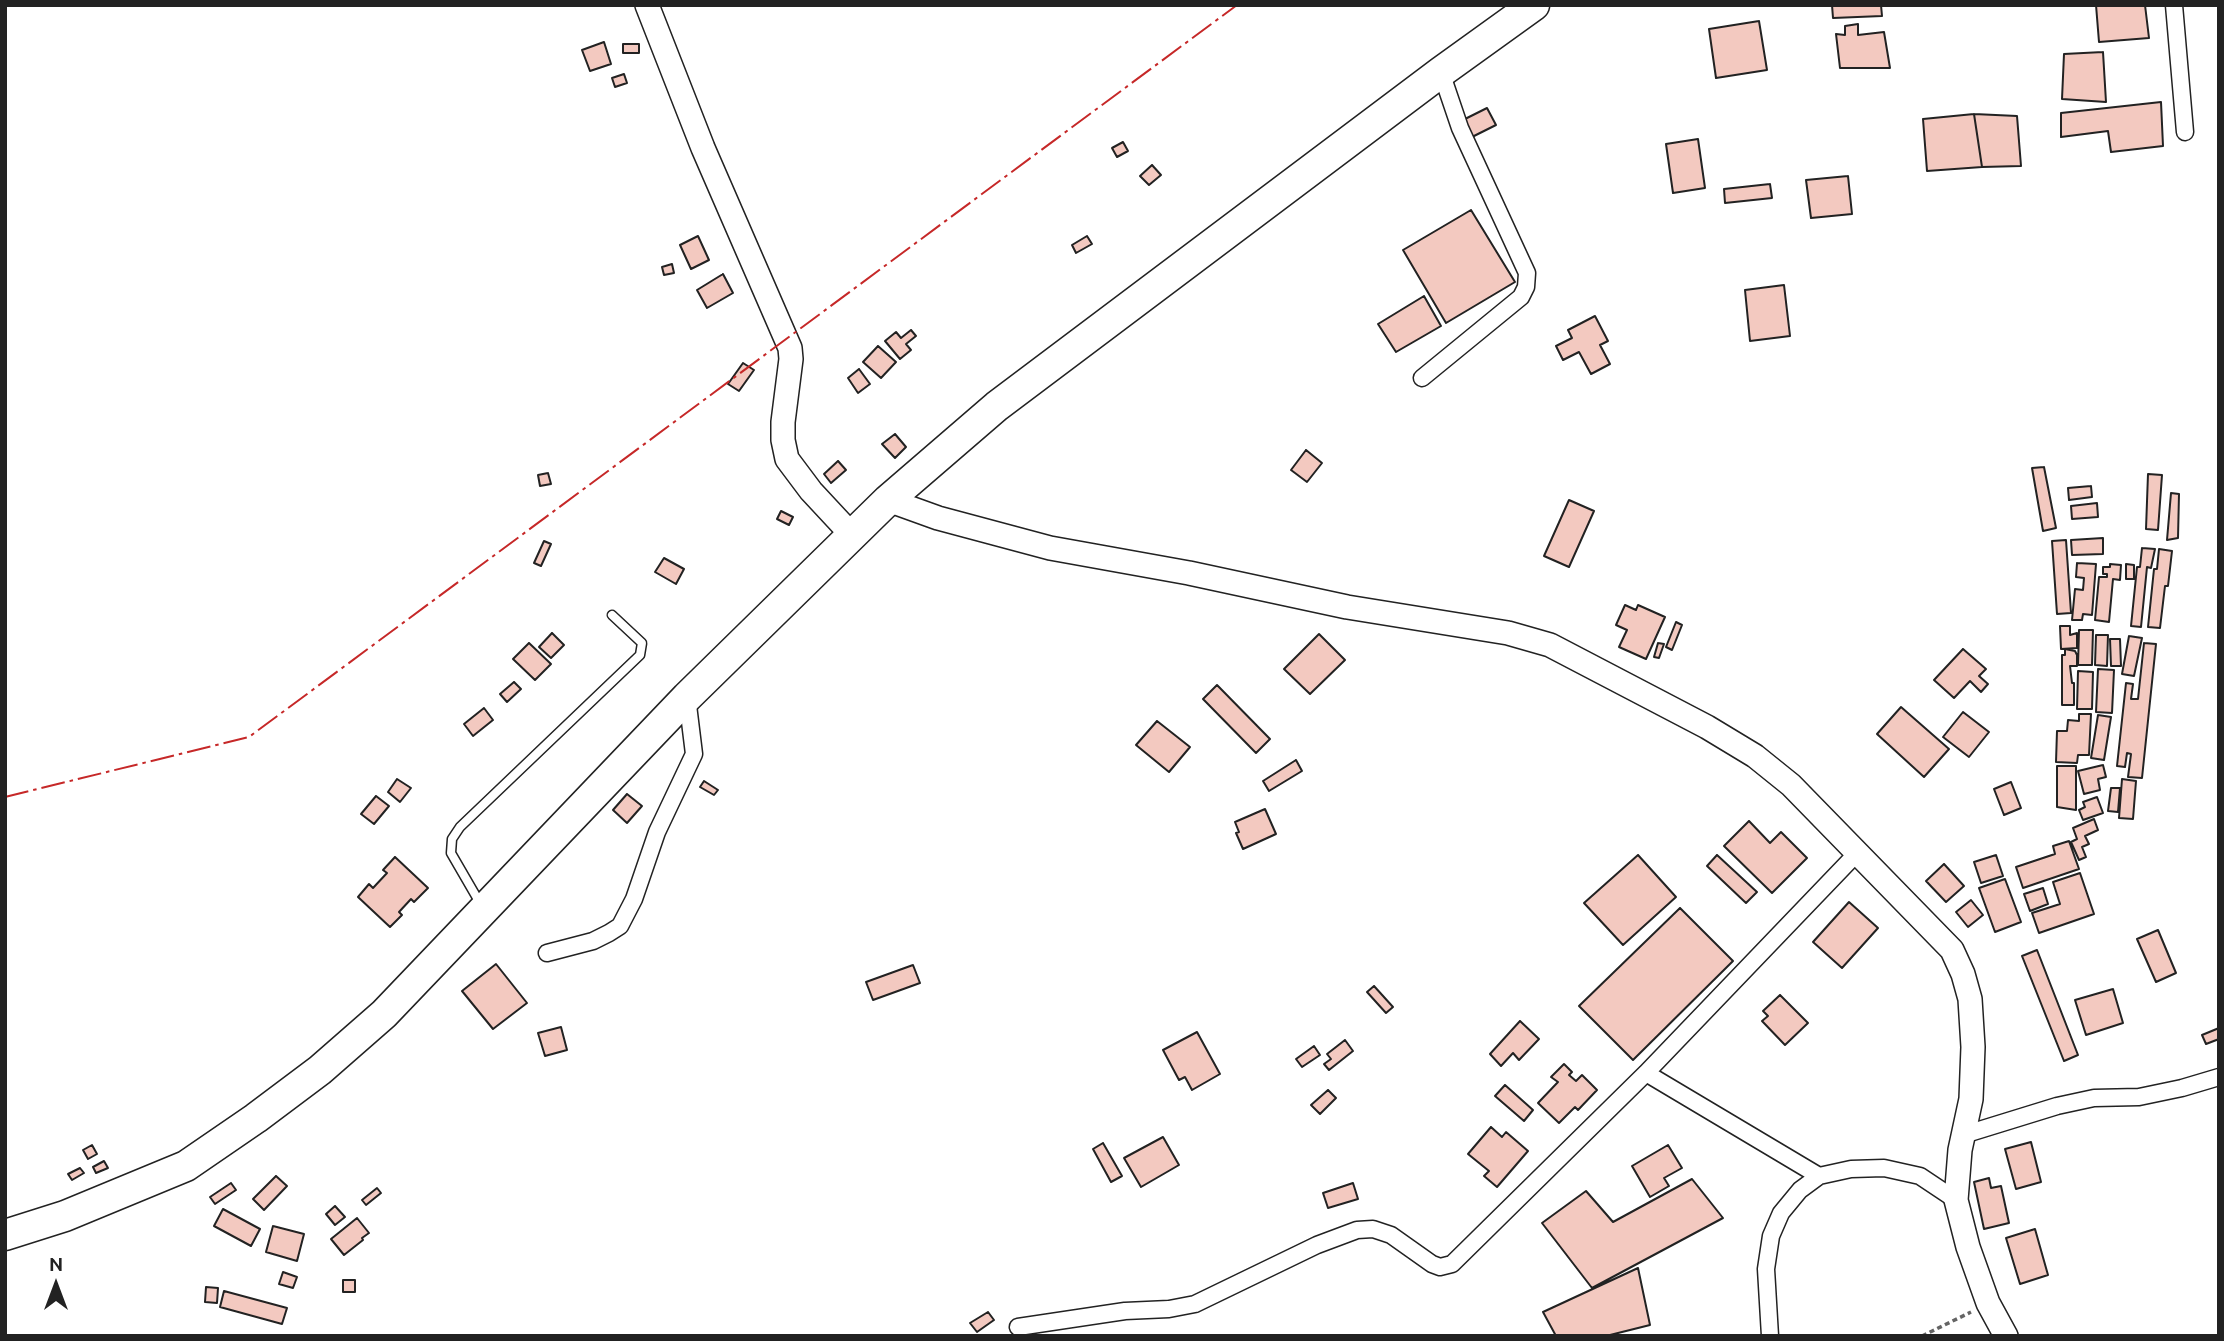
<!DOCTYPE html>
<style>
body{margin:0}
#map{position:relative;width:2224px;height:1341px;overflow:hidden;background:#fff;font-family:Ubuntu,sans-serif}
canvas{display:block}
.frame{position:absolute;inset:0;border:7px solid #222;pointer-events:none}
.north{position:absolute;left:21px;top:1250px;width:70px;height:70px;-webkit-text-stroke:5px #fff;paint-order:stroke;rotate:0deg;font-size:19px;font-weight:700;line-height:28px;text-align:center;color:#222}
.north::after{content:'';display:block;margin:auto;width:24px;height:32px;background:#222;clip-path:polygon(50% 0,100% 100%,50% 72%,0 100%)}
</style>
<div id="map">
<canvas width="2224" height="1341"></canvas>
<div class="frame"></div>
<div class="north">N</div>
</div>
<script>
const g = document.querySelector('canvas').getContext('2d');
g.lineJoin = 'round';
function fill(path, color) { g.fillStyle = color; g.fill(path, 'evenodd'); }
const toPath = rows => new Path2D(rows.map(r => 'M' + r).join(''));
function stroke(path, color, width, dash) { g.strokeStyle = color; g.lineWidth = width; g.lineCap = dash ? 'butt' : 'round'; g.setLineDash(dash || []); g.stroke(path); }
const building = toPath([
 [1832,5,1881,5,1882,16,1833,18,1832,5],
 [2096,5,2145,5,2149,38,2099,42,2096,5],
 [1759,21,1767,70,1716,78,1709,29,1759,21],
 [1858,24,1858,35,1884,32,1890,68,1840,68,1836,34,1845,35,1845,26,1858,24],
 [604,42,611,64,590,71,582,50,604,42],
 [623,44,639,44,639,53,623,53,623,44],
 [2103,52,2106,102,2062,99,2064,54,2103,52],
 [624,74,627,83,615,87,612,78,624,74],
 [2161,102,2163,146,2111,152,2108,131,2061,137,2061,113,2161,102],
 [1487,108,1496,125,1472,137,1463,120,1487,108],
 [1974,114,1982,167,1927,171,1923,119,1974,114],
 [1974,114,2017,116,2021,166,1982,167,1974,114],
 [1698,139,1705,188,1673,193,1666,144,1698,139],
 [1123,142,1128,151,1117,157,1112,148,1123,142],
 [1152,165,1161,175,1149,185,1140,176,1152,165],
 [1848,176,1852,214,1811,218,1806,180,1848,176],
 [1770,184,1772,198,1725,203,1724,189,1770,184],
 [1471,210,1515,282,1446,323,1403,250,1471,210],
 [698,236,709,260,691,269,680,245,698,236],
 [1087,236,1092,244,1076,253,1072,245,1087,236],
 [672,264,674,273,664,275,662,267,672,264],
 [723,274,733,293,707,308,697,290,723,274],
 [1784,285,1790,336,1750,341,1745,290,1784,285],
 [1424,296,1441,326,1396,352,1378,324,1424,296],
 [1595,316,1608,341,1600,345,1610,364,1591,374,1579,352,1563,360,1556,346,1572,338,1568,330,1595,316],
 [911,330,916,336,906,344,911,350,900,359,885,341,896,332,901,338,911,330],
 [878,346,896,362,881,378,863,362,878,346],
 [743,363,754,370,739,391,728,384,743,363],
 [859,369,870,384,858,393,848,378,859,369],
 [895,434,906,447,895,458,882,444,895,434],
 [1306,450,1322,463,1307,482,1291,470,1306,450],
 [838,461,846,470,831,483,824,474,838,461],
 [2044,467,2056,528,2043,531,2032,468,2044,467],
 [548,473,551,484,540,486,538,475,548,473],
 [2148,474,2162,475,2158,530,2146,529,2148,474],
 [2091,486,2092,497,2069,500,2068,488,2091,486],
 [2171,493,2179,494,2178,538,2167,540,2171,493],
 [1569,500,1594,511,1569,567,1544,556,1569,500],
 [2097,503,2098,517,2072,519,2071,506,2097,503],
 [781,511,793,517,789,525,777,519,781,511],
 [2103,538,2103,554,2072,555,2071,540,2103,538],
 [2066,540,2071,613,2057,614,2052,541,2066,540],
 [544,541,551,544,541,566,534,563,544,541],
 [2142,548,2155,549,2151,568,2147,567,2141,627,2131,626,2137,567,2140,567,2142,548],
 [2159,549,2172,551,2168,586,2165,586,2160,628,2148,627,2154,569,2157,569,2159,549],
 [664,558,684,569,676,584,655,572,664,558],
 [2077,563,2096,564,2092,615,2083,614,2082,620,2072,620,2075,589,2083,590,2084,578,2076,577,2077,563],
 [2110,564,2121,565,2120,580,2113,579,2109,622,2095,620,2099,577,2107,577,2107,574,2103,574,2103,567,2110,567,2110,564],
 [2126,564,2134,565,2134,579,2126,579,2126,564],
 [1625,605,1636,610,1638,605,1665,617,1646,659,1619,647,1627,630,1616,625,1625,605],
 [1676,622,1682,625,1672,650,1666,647,1676,622],
 [2060,626,2070,626,2070,635,2077,633,2077,648,2061,649,2060,626],
 [2079,630,2093,630,2092,665,2078,665,2079,630],
 [552,633,564,645,551,658,539,647,552,633],
 [1319,634,1345,660,1310,694,1284,669,1319,634],
 [2096,635,2108,635,2107,666,2095,665,2096,635],
 [2129,636,2142,638,2134,676,2122,674,2129,636],
 [2110,639,2120,639,2121,666,2111,666,2110,639],
 [529,643,551,664,535,680,513,659,529,643],
 [1658,643,1664,644,1659,658,1654,657,1658,643],
 [2144,643,2156,644,2142,778,2128,777,2131,754,2127,753,2125,767,2117,766,2126,683,2133,684,2131,699,2138,699,2144,643],
 [1963,649,1986,669,1979,676,1988,684,1981,692,1970,681,1954,698,1934,680,1963,649],
 [2065,649,2075,651,2077,655,2077,666,2070,666,2072,683,2074,683,2074,705,2062,705,2062,655,2065,655,2065,649],
 [2098,669,2114,670,2112,713,2096,712,2098,669],
 [2078,671,2093,672,2092,709,2077,709,2078,671],
 [514,682,521,689,507,702,500,694,514,682],
 [1217,685,1270,739,1256,753,1203,699,1217,685],
 [1901,707,1949,749,1924,777,1877,734,1901,707],
 [484,708,493,720,473,736,464,724,484,708],
 [1963,712,1989,732,1969,757,1943,737,1963,712],
 [2079,714,2091,714,2089,755,2078,755,2077,763,2056,762,2057,731,2067,731,2068,720,2079,721,2079,714],
 [2098,715,2111,717,2104,760,2091,758,2098,715],
 [1157,721,1190,747,1169,772,1136,745,1157,721],
 [1296,760,1302,771,1269,791,1263,781,1296,760],
 [2103,765,2106,777,2098,779,2100,790,2084,794,2078,771,2103,765],
 [2057,766,2076,766,2076,810,2057,807,2057,766],
 [397,779,411,788,400,802,388,792,397,779],
 [2122,779,2136,781,2133,819,2119,818,2122,779],
 [704,781,718,790,714,795,700,787,704,781],
 [2011,782,2021,808,2004,815,1994,789,2011,782],
 [2111,788,2120,788,2118,812,2108,811,2111,788],
 [627,794,642,806,627,823,613,810,627,794],
 [376,796,389,806,374,824,361,814,376,796],
 [2097,797,2103,813,2083,820,2079,810,2085,807,2083,802,2097,797],
 [1265,809,1276,834,1243,849,1236,833,1239,832,1235,822,1265,809],
 [2094,819,2098,830,2085,836,2089,844,2082,847,2086,857,2079,860,2071,842,2077,839,2073,828,2094,819],
 [1749,821,1770,843,1781,832,1807,858,1772,893,1724,846,1749,821],
 [2069,841,2079,869,2023,888,2016,867,2055,854,2053,846,2069,841],
 [1638,855,1676,897,1623,945,1584,903,1638,855],
 [1717,855,1757,892,1746,903,1707,866,1717,855],
 [1996,855,2003,876,1981,883,1974,862,1996,855],
 [395,857,428,888,414,902,411,899,399,912,402,915,390,927,358,897,369,884,373,888,387,873,383,870,395,857],
 [1944,864,1964,886,1946,902,1926,881,1944,864],
 [2080,873,2094,914,2039,933,2032,913,2060,904,2053,882,2080,873],
 [2005,879,2021,922,1995,932,1979,888,2005,879],
 [2043,888,2048,904,2030,911,2024,894,2043,888],
 [1971,900,1983,915,1968,927,1956,912,1971,900],
 [1849,902,1878,928,1842,968,1813,942,1849,902],
 [1680,908,1733,961,1633,1060,1579,1006,1680,908],
 [2158,930,2176,973,2156,982,2137,939,2158,930],
 [2037,950,2078,1055,2064,1061,2022,956,2037,950],
 [496,964,527,1003,493,1029,462,991,496,964],
 [913,965,920,983,873,1000,866,982,913,965],
 [1374,986,1393,1007,1386,1013,1367,992,1374,986],
 [2113,989,2123,1023,2086,1035,2075,1000,2113,989],
 [1780,995,1808,1023,1785,1045,1762,1021,1768,1016,1763,1011,1780,995],
 [1520,1021,1539,1039,1519,1060,1513,1053,1501,1066,1490,1054,1520,1021],
 [561,1027,567,1050,545,1056,538,1033,561,1027],
 [2219,1028,2219,1039,2206,1044,2202,1035,2219,1028],
 [1197,1032,1220,1074,1192,1090,1185,1077,1179,1080,1163,1050,1197,1032],
 [1345,1040,1353,1051,1329,1070,1324,1064,1331,1059,1327,1054,1345,1040],
 [1314,1046,1320,1055,1302,1067,1296,1059,1314,1046],
 [1564,1064,1572,1072,1569,1075,1576,1081,1582,1075,1597,1090,1578,1110,1575,1107,1559,1123,1538,1103,1558,1082,1551,1077,1564,1064],
 [1505,1085,1533,1110,1524,1121,1495,1096,1505,1085],
 [1328,1090,1336,1098,1320,1114,1311,1105,1328,1090],
 [1491,1127,1502,1137,1506,1132,1528,1151,1497,1187,1484,1176,1489,1171,1468,1154,1491,1127],
 [1163,1137,1179,1165,1141,1187,1124,1158,1163,1137],
 [2031,1142,2041,1182,2016,1189,2005,1149,2031,1142],
 [1103,1143,1122,1176,1111,1182,1093,1149,1103,1143],
 [92,1145,97,1154,88,1159,83,1150,92,1145],
 [1668,1145,1682,1168,1664,1178,1669,1186,1650,1197,1632,1166,1668,1145],
 [104,1161,108,1168,96,1173,93,1167,104,1161],
 [80,1168,84,1173,72,1180,68,1174,80,1168],
 [276,1176,287,1186,264,1210,253,1199,276,1176],
 [1989,1178,1991,1188,2001,1186,2009,1223,1984,1229,1974,1182,1989,1178],
 [1692,1179,1723,1218,1592,1288,1542,1223,1586,1191,1613,1222,1692,1179],
 [231,1183,236,1190,215,1204,210,1197,231,1183],
 [1353,1183,1358,1199,1328,1208,1323,1193,1353,1183],
 [377,1188,381,1193,366,1205,362,1200,377,1188],
 [335,1206,345,1217,335,1225,326,1214,335,1206],
 [223,1209,260,1229,251,1246,214,1226,223,1209],
 [357,1218,369,1233,362,1238,363,1240,344,1255,331,1239,357,1218],
 [273,1226,304,1234,297,1261,266,1252,273,1226],
 [2035,1229,2048,1275,2020,1284,2006,1238,2035,1229],
 [1638,1268,1650,1325,1606,1336,1556,1336,1543,1312,1638,1268],
 [283,1272,297,1277,293,1288,279,1284,283,1272],
 [343,1280,355,1280,355,1292,343,1292,343,1280],
 [206,1287,218,1288,217,1303,205,1302,206,1287],
 [224,1291,287,1308,282,1324,220,1307,224,1291],
 [988,1312,994,1320,977,1332,970,1323,988,1312]
]);
fill(building, '#f3c9c0');
stroke(building, '#222', 2);
const lane = toPath([
 [480,903,451,853,452,839,460,827,640,655,642,643,612,615]
]);
const street = toPath([
 [2174,5,2185,132],
 [1422,378,1521,297,1526,287,1527,273,1460,128,1441,72],
 [547,953,593,941,609,933,620,926,634,899,657,832,694,754,687,697],
 [1646,1073,1819,1176],
 [1963,1135,2057,1106,2094,1098,2139,1097,2182,1088,2219,1077],
 [1018,1327,1125,1311,1169,1309,1195,1304,1317,1245,1357,1230,1373,1229,1391,1235,1432,1264,1440,1267,1452,1264,1646,1073,1858,852],
 [1770,1336,1766,1269,1771,1236,1781,1213,1800,1190,1819,1176,1851,1169,1884,1168,1920,1176,1956,1200]
]);
const secondary = toPath([
 [647,5,703,148,790,348,791,359,783,422,783,440,787,459,811,491,851,534],
 [888,500,938,518,1050,548,1189,573,1347,607,1508,633,1550,645,1707,727,1755,756,1791,785,1952,950,1963,974,1970,999,1973,1047,1971,1099,1960,1150,1956,1200,1968,1247,1988,1303,2006,1336]
]);
const highway = toPath([
 [5,1235,65,1216,186,1166,256,1118,320,1070,384,1014,687,697,888,500,997,406,1441,72,1534,5]
]);
stroke(lane, '#222', 11);
stroke(street, '#222', 19);
stroke(secondary, '#222', 26);
stroke(highway, '#222', 33);
stroke(toPath([
 [1922,1336,1971,1312]
]), '#646464', 3.5, [5, 3.5]);
stroke(lane, '#fff', 8);
stroke(street, '#fff', 16);
stroke(secondary, '#fff', 23);
stroke(highway, '#fff', 30);
stroke(toPath([
 [5,797,249,737,1237,5]
]), '#c62828', 2, [24, 5, 3.5, 5]);
</script>
